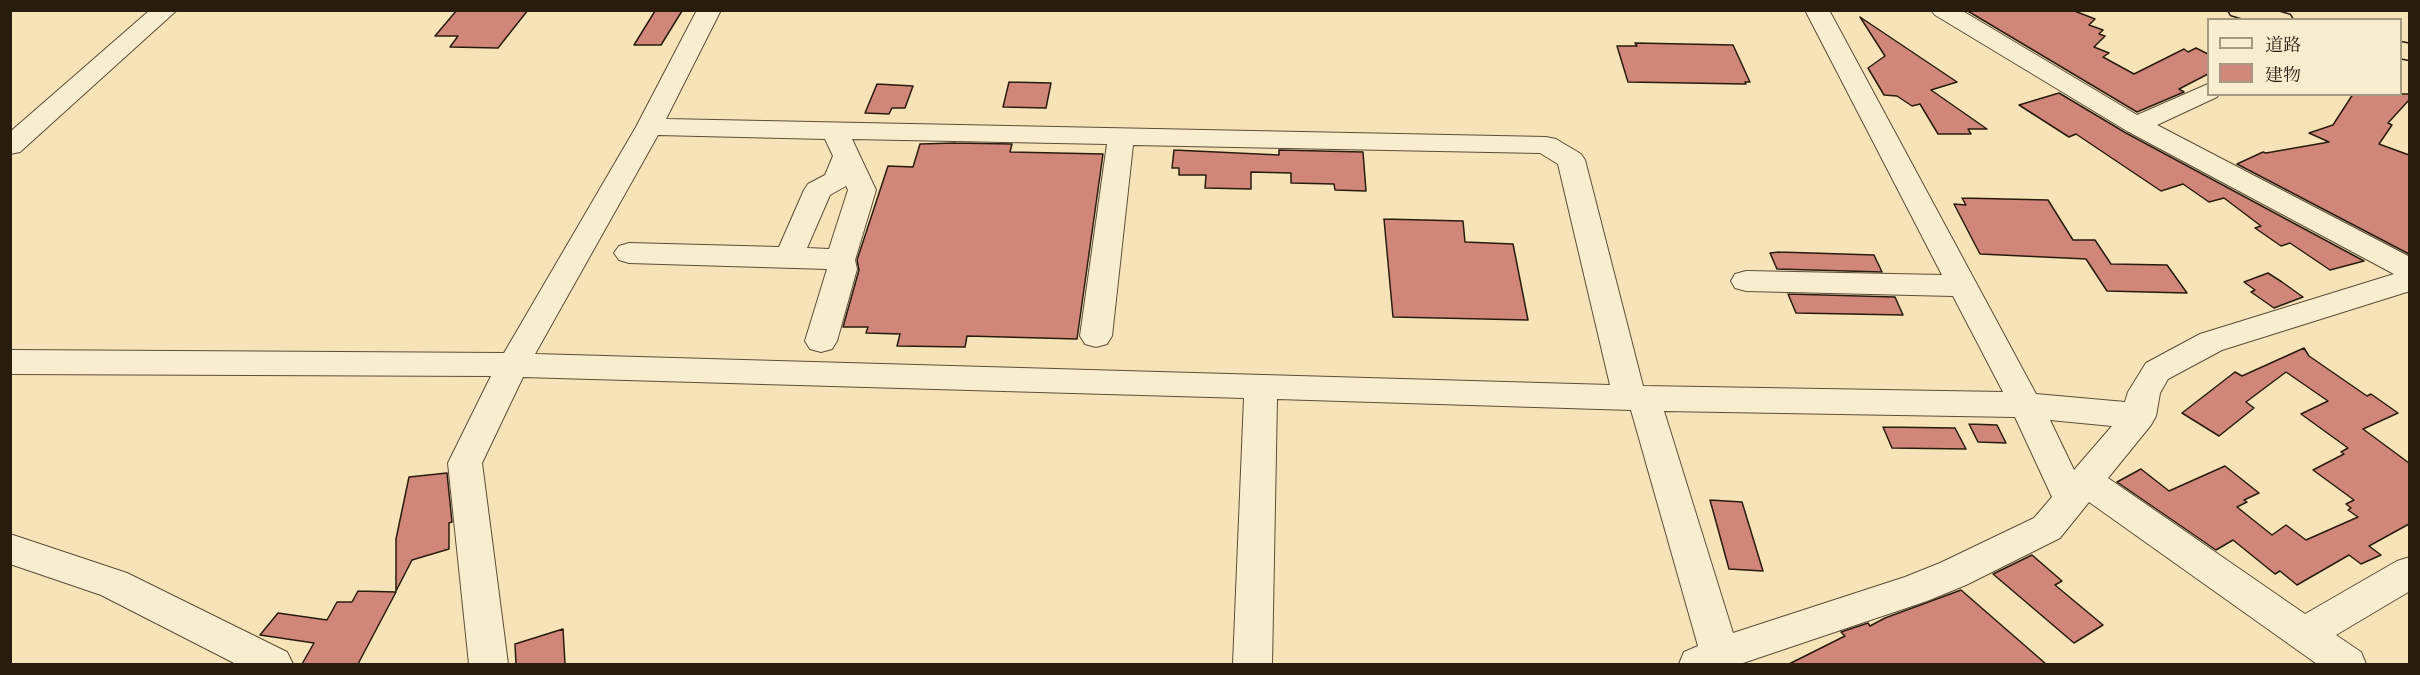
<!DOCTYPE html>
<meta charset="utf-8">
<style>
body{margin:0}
#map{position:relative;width:2420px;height:675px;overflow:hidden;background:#f6e3b7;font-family:"Libre Caslon Text","Noto Serif JP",serif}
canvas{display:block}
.frame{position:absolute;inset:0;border:12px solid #291c0d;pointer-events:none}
.legend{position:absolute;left:2207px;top:18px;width:195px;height:78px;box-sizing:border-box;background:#f9edd0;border:2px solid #a69982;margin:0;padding:8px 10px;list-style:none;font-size:18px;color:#291c0d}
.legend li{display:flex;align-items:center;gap:12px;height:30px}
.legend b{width:30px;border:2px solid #a69982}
</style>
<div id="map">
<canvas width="2420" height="675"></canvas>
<div class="frame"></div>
<ul class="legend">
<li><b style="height:8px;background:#f9edd0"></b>道路</li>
<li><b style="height:16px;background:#d0877a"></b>建物</li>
</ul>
</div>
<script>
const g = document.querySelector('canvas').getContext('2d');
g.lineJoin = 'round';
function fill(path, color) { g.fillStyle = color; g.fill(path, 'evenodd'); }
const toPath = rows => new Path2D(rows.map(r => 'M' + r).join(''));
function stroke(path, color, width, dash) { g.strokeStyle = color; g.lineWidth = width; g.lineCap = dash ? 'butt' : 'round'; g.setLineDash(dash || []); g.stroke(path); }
const building = toPath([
 [457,10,528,10,498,48,450,47,458,36,435,36,457,10],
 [1966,10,2072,10,2095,19,2089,25,2103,30,2099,34,2105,36,2094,47,2109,53,2103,57,2134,74,2184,49,2188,52,2196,48,2208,54,2208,74,2179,89,2184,92,2137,112,1966,10],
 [655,11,682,11,661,45,634,45,655,11],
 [1860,17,1957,82,1931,90,1987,129,1968,129,1971,134,1938,134,1920,104,1912,106,1897,96,1884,95,1868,68,1885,56,1860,17],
 [1635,43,1733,45,1750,82,1745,82,1746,84,1628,82,1617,46,1637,46,1635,43],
 [1009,82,1051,83,1046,108,1003,107,1009,82],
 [877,84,913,86,905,108,892,108,889,114,865,113,877,84],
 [2059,93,2126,133,2364,261,2330,270,2290,243,2281,246,2255,228,2261,226,2224,198,2209,202,2183,184,2161,191,2076,134,2069,137,2019,105,2059,93],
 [2353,94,2409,94,2409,100,2388,123,2392,125,2379,144,2409,155,2409,254,2237,164,2263,152,2266,153,2329,142,2309,133,2333,125,2353,94],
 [955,143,1012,144,1010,152,1103,154,1077,339,967,336,965,347,897,346,900,334,866,333,868,327,843,327,859,270,857,260,888,166,913,167,920,144,955,143],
 [1174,150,1279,155,1279,150,1363,152,1366,191,1335,190,1334,184,1291,183,1291,173,1251,172,1251,189,1205,188,1206,175,1179,175,1179,168,1172,168,1174,150],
 [1962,198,2048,200,2073,240,2095,240,2111,264,2167,265,2187,293,2107,291,2086,259,1980,254,1954,204,1966,205,1962,198],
 [1384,219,1463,221,1465,242,1513,244,1528,320,1393,317,1384,219],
 [1779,252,1874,255,1882,272,1777,269,1770,253,1779,252],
 [2268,273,2282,282,2303,297,2274,308,2251,292,2255,290,2244,282,2268,273],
 [1788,294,1895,297,1903,315,1796,313,1788,294],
 [2304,348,2309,356,2367,396,2371,394,2398,413,2363,429,2409,463,2409,524,2369,546,2381,555,2361,564,2349,555,2297,585,2280,571,2275,574,2233,540,2216,550,2117,482,2141,469,2169,491,2225,466,2259,493,2244,500,2247,502,2237,507,2272,535,2286,525,2306,540,2358,517,2348,510,2351,508,2346,504,2354,500,2313,470,2344,454,2341,452,2348,448,2301,414,2328,401,2286,372,2246,402,2254,408,2219,436,2182,413,2235,372,2242,376,2304,348],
 [1969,424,1997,425,2006,443,1978,442,1969,424],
 [1883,427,1955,428,1966,449,1892,448,1883,427],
 [447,473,452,522,449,523,449,549,412,560,396,591,396,539,409,477,447,473],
 [1710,500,1742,502,1763,571,1729,569,1710,500],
 [2032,555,2062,581,2055,585,2103,625,2074,643,1993,574,2032,555],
 [1961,590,2046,664,1789,664,1845,636,1841,632,1868,623,1870,626,1885,618,1961,590],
 [358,591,396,592,358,664,302,664,314,643,260,635,278,613,327,620,337,602,352,602,358,591],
 [563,629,565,664,516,664,515,644,563,629]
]);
fill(building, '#d0877a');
stroke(building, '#291c0d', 1.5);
const minor = toPath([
 [150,10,177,10,20,152,10,154,10,132,150,10],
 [697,10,721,10,666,119,1546,137,1556,139,1581,154,1585,160,1643,386,2003,392,1953,296,1746,291,1735,288,1731,281,1735,274,1746,271,1942,275,1805,10,1829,10,2036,394,2125,402,2128,392,2146,363,2200,334,2394,274,2127,131,1935,15,1931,10,1961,10,2137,115,2208,84,2208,94,2219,94,2217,97,2157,125,2410,257,2410,291,2222,350,2168,379,2160,393,2156,416,2151,425,2108,478,2305,614,2397,561,2410,557,2410,591,2336,635,2361,652,2366,664,2317,664,2089,502,2060,538,1966,585,1927,601,1740,664,1679,664,1684,652,1698,646,1631,410,1277,399,1272,664,1233,664,1244,398,523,377,482,463,508,664,469,664,448,463,491,376,10,374,10,350,504,353,636,127,697,10],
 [658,135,825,139,833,156,825,175,808,184,804,190,779,247,629,243,619,246,614,253,619,260,629,263,827,269,805,341,810,349,821,352,832,349,837,341,857,269,855,260,876,190,852,139,1107,144,1080,336,1085,344,1096,347,1107,344,1112,336,1133,145,1540,153,1558,164,1610,385,535,354,658,135],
 [846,186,848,190,829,249,807,248,830,195,846,186],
 [1664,411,2015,417,2052,497,2034,518,1940,563,1905,577,1733,633,1664,411],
 [2050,420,2112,426,2074,470,2050,420],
 [10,534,127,573,287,652,293,664,236,664,101,595,10,564,10,534]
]);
const highway = toPath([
 [2228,10,2273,10,2290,15,2293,20,2248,20,2231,15,2228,10],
 [2400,42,2410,44,2410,60,2400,58,2400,42]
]);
stroke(minor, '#5c4e38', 2);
stroke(highway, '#291c0d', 3);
fill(minor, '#f9edd0');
fill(highway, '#f6e3b7');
</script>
